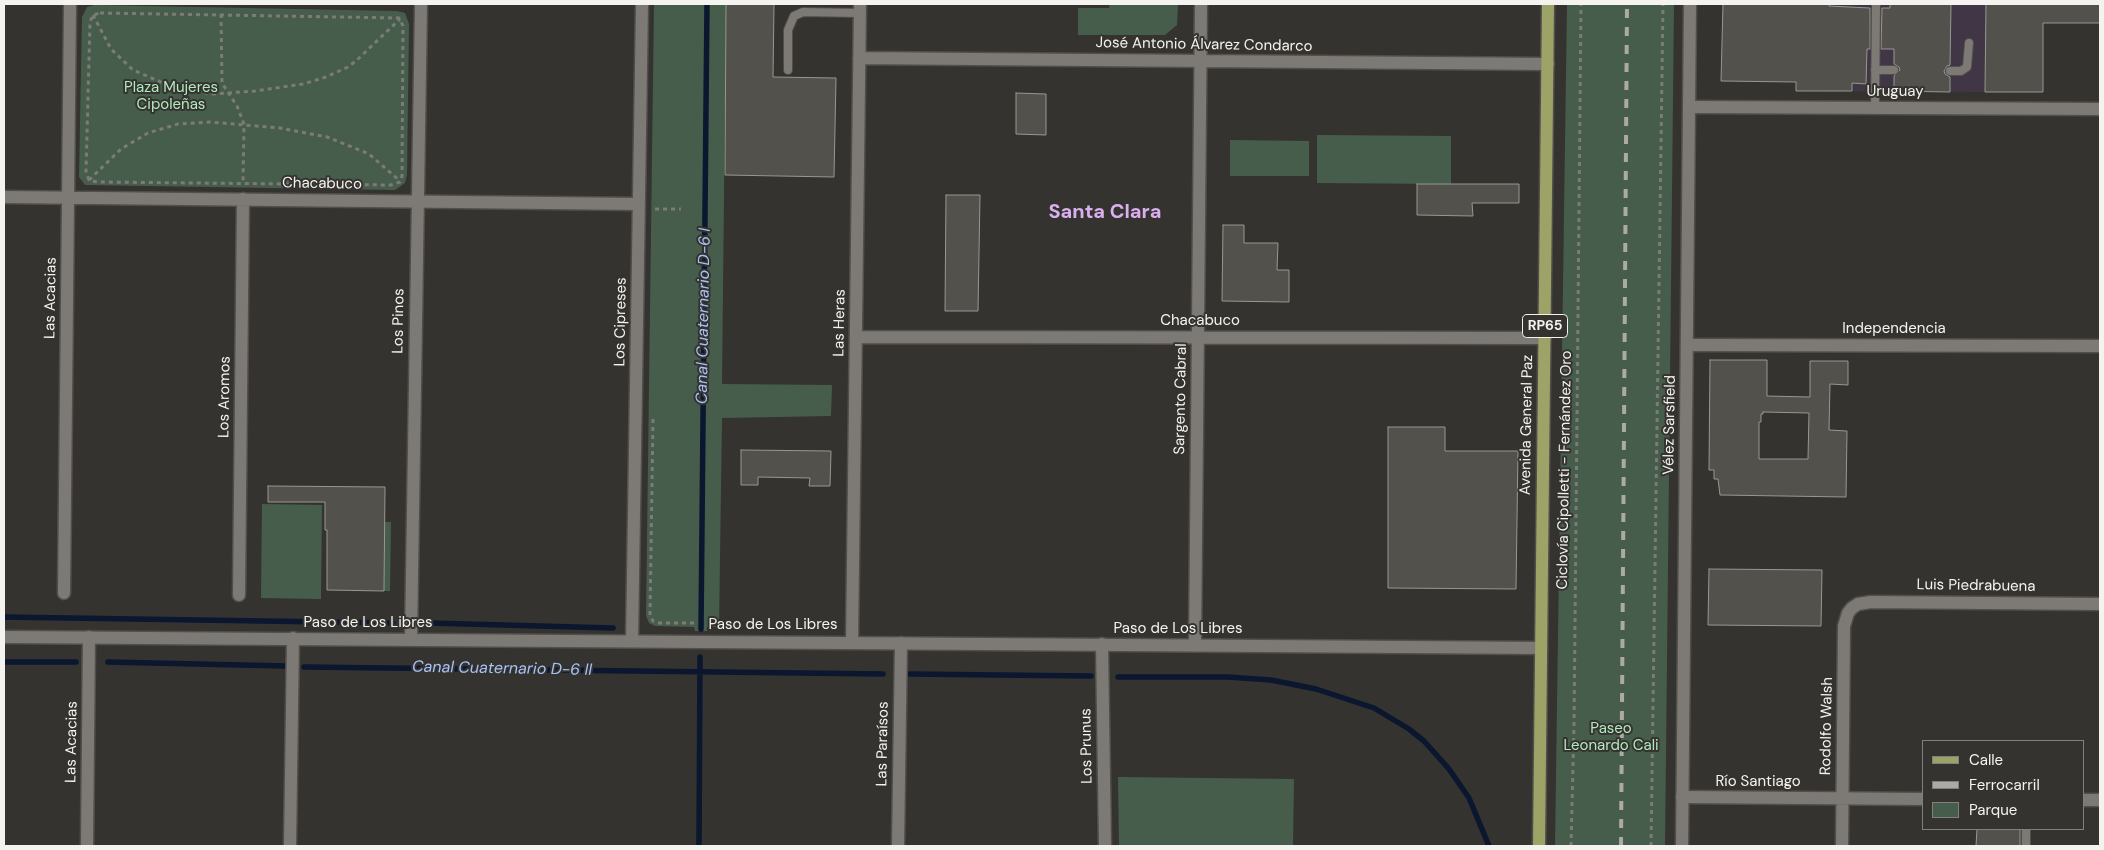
<!DOCTYPE html>
<meta charset="utf-8">
<style>
body{margin:0}
#map{position:relative;width:2104px;height:850px;overflow:hidden;background:#35332f;font-family:"DM Sans",sans-serif}
canvas{display:block}
.frame{position:absolute;inset:0;border:5px solid #f4f3f0;pointer-events:none}
.legend{position:absolute;left:1922px;top:740px;width:162px;height:90px;box-sizing:border-box;background:#35332f;border:1px solid #81807c;margin:0;padding:6px 9px;list-style:none;font-size:15px;color:#f4f3f0}
.legend li{display:flex;align-items:center;gap:10px;height:25px}
.legend b{width:25px;border:1px solid #81807c}
</style>
<div id="map">
<canvas width="2104" height="850"></canvas>
<div class="frame"></div>
<ul class="legend">
<li><b style="height:6px;background:#9da266"></b>Calle</li>
<li><b style="height:6px;background:#abaaa6"></b>Ferrocarril</li>
<li><b style="height:14px;background:#475d4c"></b>Parque</li>
</ul>
</div>
<script>
const g = document.querySelector('canvas').getContext('2d');
g.lineJoin = 'round';
function fill(path, color) { g.fillStyle = color; g.fill(path, 'evenodd'); }
const toPath = rows => new Path2D(rows.map(r => 'M' + r).join(''));
function stroke(path, color, width, dash) { g.strokeStyle = color; g.lineWidth = width; g.lineCap = dash ? 'butt' : 'round'; g.setLineDash(dash || []); g.stroke(path); }
function write(font, color, halo, rows, align = 'center') {
  g.font = font + ' "DM Sans",sans-serif'; g.lineWidth = 4; g.setLineDash([]); g.textBaseline = 'middle'; g.strokeStyle = halo; g.fillStyle = color; for (const [text, x, y, turn = 0] of rows) {
    g.save(); g.translate(x, y); g.rotate((+turn || 0) * Math.PI / 180); g.textAlign = isNaN(turn) ? turn : align; if (halo) g.strokeText(text, 0, 0); g.fillText(text, 0, 0); g.restore();
  }
}
fill(toPath([
 [1723,4,1986,4,1985,92,1796,91,1796,82,1721,81]
]), '#413646');
fill(toPath([
 [654,4,726,4,722,384,832,385,831,416,722,418,719,627,707,627,707,631,695,631,694,627,655,626,649,623,646,616],
 [1110,4,1178,4,1177,25,1165,35,1078,35,1078,8,1109,8],
 [1567,4,1674,4,1665,846,1555,846],
 [95,5,397,11,405,13,409,24,407,175,405,183,395,190,85,185,79,177,82,17,87,7],
 [1317,135,1451,136,1451,184,1317,183],
 [1230,140,1309,141,1309,176,1230,176],
 [262,504,322,505,321,599,261,598],
 [385,522,391,522,390,591,384,591],
 [1118,777,1294,779,1293,846,1119,846]
]), '#475d4c');
stroke(toPath([
 [4,617,393,623],
 [430,623,613,628],
 [701,629,707,4],
 [4,662,76,662],
 [108,662,285,666],
 [304,667,883,674],
 [909,674,1091,676],
 [1118,677,1228,677,1271,680,1316,689,1374,708,1409,729,1424,741,1449,769,1469,798,1489,846],
 [699,846,700,657]
]), '#0a172f', 5.5);
const building = toPath([
 [726,4,774,4,773,77,836,78,834,177,725,175,726,4],
 [1723,4,1829,4,1829,6,1870,8,1870,49,1867,49,1866,84,1852,83,1852,91,1796,91,1796,82,1721,81,1723,4],
 [1890,4,1951,4,1950,65,1947,66,1944,71,1945,74,1950,77,1950,92,1894,91,1894,76,1900,70,1899,67,1894,64,1894,49,1881,49,1882,8,1890,8,1890,4],
 [1986,4,2100,4,2100,23,2043,23,2043,92,1985,92,1986,4],
 [1016,93,1046,94,1046,135,1016,134,1016,93],
 [1417,184,1519,184,1519,203,1472,203,1473,216,1417,215,1417,184],
 [946,195,980,195,978,311,945,311,946,195],
 [1223,225,1244,225,1244,243,1278,243,1277,270,1289,270,1289,302,1222,301,1223,225],
 [1710,360,1767,360,1767,396,1810,397,1810,361,1848,361,1848,385,1830,384,1829,430,1847,431,1846,497,1720,495,1718,479,1714,479,1714,470,1709,470,1710,360],
 [1763,412,1809,413,1808,459,1759,459,1759,422,1761,422,1761,414,1763,414,1763,412],
 [1388,427,1445,427,1445,451,1518,451,1516,589,1388,588,1388,427],
 [741,450,831,451,830,486,809,486,810,478,758,477,758,485,741,485,741,450],
 [268,486,385,487,384,591,327,590,327,530,325,530,325,502,268,502,268,486],
 [1709,569,1822,570,1821,626,1708,625,1709,569],
 [1977,829,2020,829,2020,846,1976,846,1977,829]
]);
fill(building, '#53514c');
stroke(building, '#999792', 1);
const service = toPath([
 [788,70,788,30,794,16,803,12,860,13],
 [1875,70,1894,70],
 [1950,71,1961,71,1967,67,1969,43],
 [1875,108,1876,4],
 [2026,846,2026,829]
]);
const minor = toPath([
 [859,58,1548,64],
 [1689,107,2100,109],
 [4,197,639,204],
 [856,337,1545,338],
 [1687,345,2100,346],
 [64,593,70,4],
 [239,595,243,199],
 [632,641,642,4],
 [852,642,860,4],
 [1102,644,1105,846],
 [1195,645,1201,4],
 [1682,797,1923,799],
 [2083,800,2100,800],
 [87,846,89,637],
 [290,846,293,638],
 [898,846,901,643],
 [1842,846,1844,626,1848,613,1852,608,1858,604,1871,602,2100,604]
]);
const tertiary = toPath([
 [4,637,1541,648],
 [411,639,421,4],
 [1682,846,1690,4]
]);
const primary = toPath([
 [1539,846,1548,4]
]);
stroke(service, '#514f4b', 10);
stroke(minor, '#514f4b', 15);
stroke(tertiary, '#514f4b', 15);
stroke(primary, '#514f4b', 15);
stroke(toPath([
 [100,13,399,18,403,26,402,176,400,182,391,185,97,182,89,180,86,172,90,22,93,15,100,13],
 [221,14,222,83,237,106,244,124,243,183],
 [93,15,111,49,133,70,175,88,213,94,255,91,303,84,326,77,348,67,357,60,400,19],
 [89,180,121,149,148,133,178,124,210,122,280,128,327,137,369,154,400,181],
 [655,209,681,209],
 [653,419,650,615,653,621,659,623,694,623],
 [1571,846,1574,726,1581,4],
 [1651,846,1663,4]
]), '#7c7b77', 3, [4, 4]);
stroke(service, '#7d7a76', 8);
stroke(minor, '#7d7a76', 12);
stroke(tertiary, '#7d7a76', 12);
stroke(primary, '#9da266', 12);
stroke(toPath([
 [1621,846,1627,4]
]), '#abaaa6', 4, [9, 9]);
for (const [x, y, w] of [
 [1545,326,45]
]) { const box = new Path2D(); box.roundRect(x - w / 2, y - 11.5, w, 23, 4); g.fillStyle = '#35332f'; g.fill(box); stroke(box, '#f4f3f0', 1); }
write('bold 14px', '#f4f3f0', null, [
 ["RP65",1545,326]
]);
write('15px', '#f4f3f0', '#35332f', [
 ["José Antonio Álvarez Condarco",1204,45,1],
 ["Uruguay",1895,92],
 ["Chacabuco",322,184,1],
 ["Las Acacias",51,298,-89],
 ["Los Pinos",399,321,-89],
 ["Chacabuco",1200,321],
 ["Los Cipreses",621,322,-89],
 ["Las Heras",840,323,-89],
 ["Independencia",1894,329],
 ["Los Aromos",225,397,-89],
 ["Sargento Cabral",1181,399,-89],
 ["Avenida General Paz",1527,425,-89],
 ["Vélez Sarsfield",1670,425,-89],
 ["Ciclovía Cipolletti - Fernández Oro",1565,470,-89],
 ["Luis Piedrabuena",1976,586,1],
 ["Paso de Los Libres",368,623],
 ["Paso de Los Libres",773,625],
 ["Paso de Los Libres",1178,629],
 ["Rodolfo Walsh",1827,726,-89],
 ["Las Acacias",72,742,-89],
 ["Las Paraísos",883,744,-89],
 ["Los Prunus",1087,746,-91],
 ["Río Santiago",1758,782]
]);
write('15px', '#b2eabf', '#35332f', [
 ["Plaza Mujeres",171,88],
 ["Cipoleñas",171,105],
 ["Paseo",1611,729],
 ["Leonardo Cali",1611,746]
]);
write('italic 16px', '#a6c3f8', '#35332f', [
 ["Canal Cuaternario D-6 I",704,316,-89],
 ["Canal Cuaternario D-6 II",502,669,1]
]);
write('bold 20px', '#d9aff0', '#35332f', [
 ["Santa Clara",1105,213]
]);
</script>
